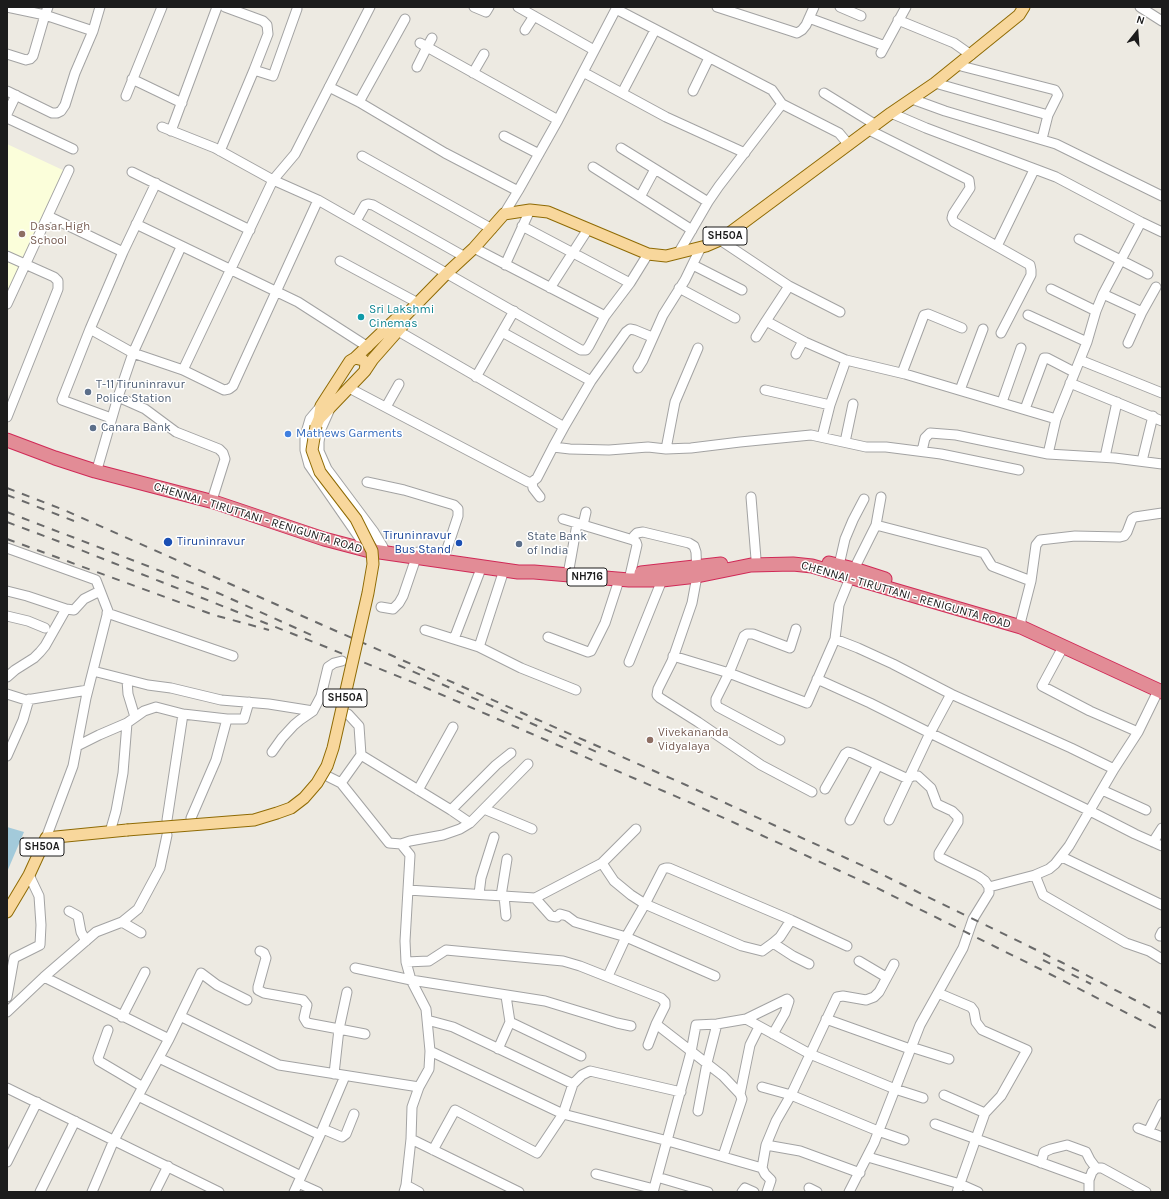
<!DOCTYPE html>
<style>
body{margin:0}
#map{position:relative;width:1169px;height:1199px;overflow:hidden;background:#edeae2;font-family:Karla,sans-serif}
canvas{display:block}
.frame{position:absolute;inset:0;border:8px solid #1c1c1c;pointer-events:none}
.north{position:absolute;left:1117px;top:12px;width:40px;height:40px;-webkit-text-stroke:3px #fff;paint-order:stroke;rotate:17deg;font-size:11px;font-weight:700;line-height:16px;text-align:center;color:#1c1c1c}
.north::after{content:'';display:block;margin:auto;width:14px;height:18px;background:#1c1c1c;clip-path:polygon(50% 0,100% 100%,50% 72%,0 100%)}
</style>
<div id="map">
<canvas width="1169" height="1199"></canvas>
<div class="frame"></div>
<div class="north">N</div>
</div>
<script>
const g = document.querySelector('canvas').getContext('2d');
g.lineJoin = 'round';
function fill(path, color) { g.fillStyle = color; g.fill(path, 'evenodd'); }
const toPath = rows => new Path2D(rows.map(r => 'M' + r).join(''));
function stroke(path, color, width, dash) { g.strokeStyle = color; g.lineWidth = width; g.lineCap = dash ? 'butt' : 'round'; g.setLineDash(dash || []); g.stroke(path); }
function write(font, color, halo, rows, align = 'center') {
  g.font = font + ' Karla,sans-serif'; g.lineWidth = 3; g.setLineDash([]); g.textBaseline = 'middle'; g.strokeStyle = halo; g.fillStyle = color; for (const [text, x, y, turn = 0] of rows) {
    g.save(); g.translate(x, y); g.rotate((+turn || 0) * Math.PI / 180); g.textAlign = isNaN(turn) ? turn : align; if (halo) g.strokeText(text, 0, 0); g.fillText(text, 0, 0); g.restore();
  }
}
fill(toPath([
 [7,144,67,172,7,297]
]), '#fbfeda');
fill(toPath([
 [7,827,24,832,7,872]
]), '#a3cada');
const minor = toPath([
 [7,7,45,15,33,56,30,59,26,60,7,54],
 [48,7,45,15,93,31],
 [474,7,486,12,489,7],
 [518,7,594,50],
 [717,7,797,33,802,30,806,25,814,7],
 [840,7,861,16],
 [1140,7,1162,21],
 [616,9,772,90,782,104,839,133,849,145],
 [809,18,885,46],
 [898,20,954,43,971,55],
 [525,30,534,16],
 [420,43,427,47,432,38],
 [881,53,906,7],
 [957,65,1055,90,1058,95,1048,115,1042,139],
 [417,67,427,47,558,120],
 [254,70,273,76,297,9],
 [583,72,666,117,745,153],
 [473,73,484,54],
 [132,79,182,103],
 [935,83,1048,115],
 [329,87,359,102,445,153,518,191,504,214],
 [7,91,52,113,57,113,61,111,65,105,75,73,93,31,100,7],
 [693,91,709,58],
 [622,93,655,30],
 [824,93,876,125],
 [126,96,162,7],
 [912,99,945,111,1056,144,1162,196],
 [359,102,405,19],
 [891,113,926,128,1056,177,1141,222,1162,232],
 [7,114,16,95],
 [7,118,73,149],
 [162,127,215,148,273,180,318,200,581,350,586,350,589,346,605,316],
 [869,130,969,180,970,188,953,214,952,218,954,222,1030,265,1031,270,1031,275,1001,333],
 [171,131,217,7],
 [504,136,539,154],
 [621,148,655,169,640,197],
 [220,151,254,70,268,34,267,25,263,21,225,7],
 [362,156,492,229],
 [593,167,692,230],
 [655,169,708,202,719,186,782,104],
 [132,172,250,230],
 [518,191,558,120,617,7],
 [48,216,123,252],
 [356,221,365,205,368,204,373,205,465,257],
 [136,224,298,302,368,347],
 [522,226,630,283],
 [1079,239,1148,274],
 [720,240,789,286,840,312],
 [997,246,1034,170],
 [474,248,605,316,630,283,648,254],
 [679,252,708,202],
 [7,256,54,277,58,281,58,289,7,417],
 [340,261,418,303],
 [505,265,530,210],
 [693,265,742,290],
 [789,286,766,321,805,342,846,360,905,374,1056,419],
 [550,288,588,229],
 [679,288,735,318],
 [1051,289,1096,311],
 [1103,294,1142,312,1128,343],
 [7,304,69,170],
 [1142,312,1156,287],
 [1028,315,1087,342],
 [90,329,133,353,181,247],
 [398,331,564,427,553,447,570,449,609,450,648,447,666,449,691,448,740,442,811,435,866,447,886,447,941,454,1019,470],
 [502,332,591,381],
 [756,337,766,321],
 [796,354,803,341],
 [1080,360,1162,393],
 [638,368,643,360,663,315,685,280,701,247],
 [183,370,224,390,229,389,233,386,318,200],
 [902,373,924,315,928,314,962,328],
 [476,377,514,311],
 [1070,383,1162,421],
 [349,388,528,482,532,482,537,478,553,447],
 [765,390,830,405],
 [960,390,983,329],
 [118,397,145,409,176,432,219,449,223,453,225,459,213,497],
 [1002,402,1021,348],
 [321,406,310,419,305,436,305,450,309,465,363,543],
 [386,407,399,384],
 [1025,409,1044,358,1047,358,1074,372],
 [329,411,321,429,319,442,319,451,327,469,374,532,383,547],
 [111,418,62,400,90,329,123,252,156,183],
 [564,427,591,381,626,332,630,329,635,330,652,337],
 [822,437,830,405,846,360],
 [845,442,853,404],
 [666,449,675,402,698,348],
 [922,451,925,438,930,433,956,435,1048,454,1115,458,1162,464],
 [1048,454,1056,419,1087,342,1096,311,1103,294,1141,222],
 [1105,457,1117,402],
 [1142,461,1153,416],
 [98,466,118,397,133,353,183,370,273,180,295,154,370,7],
 [367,482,404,490,454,505,458,509,458,516,445,555],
 [532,482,533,488,540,497],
 [751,497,756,559],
 [563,519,633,540,636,542,637,545,629,580],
 [583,525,586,512],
 [876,525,881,497],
 [633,540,634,536,637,533,643,532,689,543,694,546,696,552,697,576,692,603,672,661,658,689,657,695,660,698,698,722,761,765,812,792],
 [7,548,96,580,108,611,86,698,73,766,46,838],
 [839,565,845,539,853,520,864,499],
 [569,569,577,524],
 [504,570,479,647,521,668,576,690],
 [1031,581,1036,545,1040,540,1075,536,1120,537,1124,536,1127,532,1132,519,1135,517,1162,513],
 [7,591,27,596,66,609,45,646,40,652,34,658,15,670,7,677],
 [381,607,393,609,399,603,403,596,418,552],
 [66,609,74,610,84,599,100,591],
 [107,613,233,656],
 [7,616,28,621,45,628],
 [425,630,479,647],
 [548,637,588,652,591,651,605,623,619,580],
 [454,639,482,566],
 [1063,647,1042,686,1090,711,1138,732],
 [673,656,729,673,807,703,835,639,839,605,852,573,876,525,984,553,992,566,1031,581,1021,620,1021,627],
 [629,662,662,580],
 [93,671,148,685,171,688,221,700,269,704,313,711],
 [817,679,870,703,930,733,951,694,893,664,858,648,835,639],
 [127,680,128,694,135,717],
 [7,694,26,700,88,690],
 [951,694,1071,748,1114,769,1138,732,1158,691],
 [780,740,718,707,716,704,716,699,729,673,744,636,747,634,753,634,790,648,796,629],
 [77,746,99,735,127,723,144,711,156,707,183,714,227,719,244,719,249,702],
 [272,752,282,738,294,725,300,720,313,711,321,696,328,667,334,663,342,661],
 [361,755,451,810,470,823],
 [7,756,23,720,29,699],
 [329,777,341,783,389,843,401,844,410,855,405,941,406,962,411,980,426,1009,430,1051,429,1069,419,1087,412,1107,411,1139,406,1185,404,1192],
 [341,783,361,755,359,726,348,714],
 [825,789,845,754,848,752,852,753,908,779,912,776,918,776,931,788,937,804,952,811,958,817,958,822,939,853,939,857,978,876,985,881,989,887,989,893,973,919,963,948,920,1025,874,1143,849,1192],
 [418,790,453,727],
 [1102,790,1146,810],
 [484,809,532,829],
 [451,810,496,765,511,753],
 [191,818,216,760,227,719],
 [167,820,183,714],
 [850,820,878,765],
 [889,820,930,733,1090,811,1135,834,1162,846],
 [110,832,116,811,123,773,127,723],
 [1153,842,1162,828],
 [401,844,410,841,443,835,460,829,470,823,528,764],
 [1062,857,1162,905],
 [666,868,669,868,791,920,780,937,773,943,762,951,742,946,645,904,663,869,666,868],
 [1035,875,1043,895,1126,943,1149,951,1162,959],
 [989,887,1035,875,1049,869,1055,864,1069,846,1114,769],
 [408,890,535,898,602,863,636,829],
 [479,894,481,878,494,837],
 [501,896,507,859],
 [504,896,506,916],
 [535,898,551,916,557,917,560,914,567,916,575,922,626,937,645,904,631,895,614,881,602,863],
 [69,911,78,916,81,932,86,941],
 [791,920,847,946],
 [122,922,141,933],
 [1160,936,1162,932],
 [773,943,793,956,809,964],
 [260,951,264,953,266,958,258,987,258,990,264,993,303,1000,307,1005,304,1018,307,1023,339,1029,334,1074],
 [859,961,886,977],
 [406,962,429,961,446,950,563,961,580,966,661,998,665,1002,665,1006,656,1024,648,1045],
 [355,968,411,980,545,1001,617,1023,631,1026],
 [608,976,626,937,715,976],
 [44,977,169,1039],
 [347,992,339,1029,365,1034],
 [938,993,971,1007,974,1011,976,1022,982,1030,1027,1050,1001,1096,985,1113,957,1192],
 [7,997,14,958,40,945,41,925,39,896,29,875],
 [7,1012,44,977,96,932,122,922,138,909,160,868,167,835],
 [180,1016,279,1065,419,1087],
 [122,1017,145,972],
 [746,1019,810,1054,895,1089,923,1098],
 [826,1019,910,1049],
 [427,1020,453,1027,573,1084,582,1075,590,1071,681,1092],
 [510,1022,581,1056],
 [656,1024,723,1076,740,1094,742,1099,723,1156],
 [108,1030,98,1058,99,1061,143,1087],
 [911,1047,949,1059],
 [498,1049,510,1022,506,996],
 [430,1051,563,1114,668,1141,762,1168,765,1174,771,1180,767,1192],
 [159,1058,320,1135],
 [762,1087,791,1095,878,1131,904,1140],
 [7,1088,219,1192],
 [740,1094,750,1045,759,1027],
 [944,1095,985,1113],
 [138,1096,301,1176],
 [698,1111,707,1063,717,1024],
 [935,1124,1089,1180],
 [1138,1128,1162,1137],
 [323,1129,342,1137,346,1134,354,1114],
 [1148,1132,1162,1104],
 [411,1139,519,1192],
 [766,1145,776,1121,791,1095,837,997,843,996,866,1000,874,997,879,992,894,964],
 [433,1150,455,1110,537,1153,563,1114,573,1084],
 [868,1157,960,1184,978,1192],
 [7,1162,37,1102],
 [1041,1163,1044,1152,1051,1149,1067,1145,1086,1152,1090,1160,1096,1168],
 [762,1168,766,1145,800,1151,860,1173],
 [596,1174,654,1189],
 [657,1177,708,1192],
 [298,1183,318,1192],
 [406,1185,419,1192],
 [809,1188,817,1192],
 [40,1192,75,1121],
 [92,1192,114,1140,169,1039,201,973,217,985,247,1000],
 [155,1192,168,1166],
 [294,1192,320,1135,345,1076],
 [653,1192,691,1052,696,1025,717,1024,746,1019,787,999,789,1001,785,1013,773,1034],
 [742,1192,745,1188,754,1192],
 [1089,1192,1089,1180,1092,1172,1096,1168,1102,1168,1146,1192]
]);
const major = toPath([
 [355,358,396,319,404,317],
 [365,371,373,359,403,325,404,317,447,273,474,248,504,214,530,210,548,212,648,254,666,256,706,246,720,240,891,113,935,83,1019,15,1024,7],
 [316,426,319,419,321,406,350,361,355,358,363,360,366,364,365,371,319,419],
 [7,912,29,875,46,838,127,830]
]);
const highway = toPath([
 [7,440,55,458,95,471,214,502,324,539,366,550,518,572,534,572,629,580,662,580,697,576,751,565,793,564,812,566,1021,627,1162,692],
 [829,563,854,569,885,579],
 [641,573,721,564]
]);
stroke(minor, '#a3a3a3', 11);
stroke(major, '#8f6b05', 13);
stroke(highway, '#d02a57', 15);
stroke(minor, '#fff', 9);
stroke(major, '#f8d79c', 11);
stroke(highway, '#e28c96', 13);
stroke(toPath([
 [7,488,64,510,336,631,686,785,881,874,1061,962,1162,1014],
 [7,495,74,521],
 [7,512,218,593,318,638],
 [7,522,68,545,321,645,417,684,691,803,875,887,1040,969,1162,1031],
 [7,539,214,615,269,630],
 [398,665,599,753],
 [1043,960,1091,984]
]), '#6a6a6a', 2, [8, 8]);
const majorBridge = toPath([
 [127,830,254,820,277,813,291,808,304,798,317,783,327,766,333,748,368,593,373,564,372,551,356,519,320,472,312,450,316,426]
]);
stroke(majorBridge, '#8f6b05', 13, []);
stroke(majorBridge, '#f8d79c', 11);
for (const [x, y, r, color] of [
 [22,234,4,"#8d6e63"],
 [361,317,4,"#0f9aa8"],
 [88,392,4,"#5c6f8a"],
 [93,428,4,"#5c6f8a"],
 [288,434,4,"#3f7fe0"],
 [168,542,5,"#1a4fb4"],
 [459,543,4,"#1a4fb4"],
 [519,544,4,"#5c6f8a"],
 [650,740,4,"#8d6e63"]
]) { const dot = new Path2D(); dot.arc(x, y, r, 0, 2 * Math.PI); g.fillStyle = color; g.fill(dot); stroke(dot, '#fff', 1.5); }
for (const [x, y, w] of [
 [725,236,44],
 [587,577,40],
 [345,698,44],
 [42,847,44]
]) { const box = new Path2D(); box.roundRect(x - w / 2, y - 9, w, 18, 3); g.fillStyle = '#fff'; g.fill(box); stroke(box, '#1c1c1c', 1); }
write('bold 11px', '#1c1c1c', null, [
 ["SH50A",725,236],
 ["NH716",587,577],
 ["SH50A",345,698],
 ["SH50A",42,847]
]);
write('12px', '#785e54', '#fff', [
 ["Dasar High",30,227],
 ["School",30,241],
 ["Vivekananda",658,733],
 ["Vidyalaya",658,747]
], 'left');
write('12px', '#0d838f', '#fff', [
 ["Sri Lakshmi",369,310],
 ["Cinemas",369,324]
], 'left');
write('12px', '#4e5e75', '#fff', [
 ["T-11 Tiruninravur",96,385],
 ["Police Station",96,399],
 ["Canara Bank",101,428],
 ["State Bank",527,537],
 ["of India",527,551]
], 'left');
write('12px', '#366cbe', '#fff', [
 ["Mathews Garments",296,434]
], 'left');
write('12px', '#1c1c1c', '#fff', [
 ["CHENNAI - TIRUTTANI - RENIGUNTA ROAD",258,518,17],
 ["CHENNAI - TIRUTTANI - RENIGUNTA ROAD",906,595,16]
]);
write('12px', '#164399', '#fff', [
 ["Tiruninravur",451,536],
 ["Bus Stand",451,550],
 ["Tiruninravur",177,542,"left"]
], 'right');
</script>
